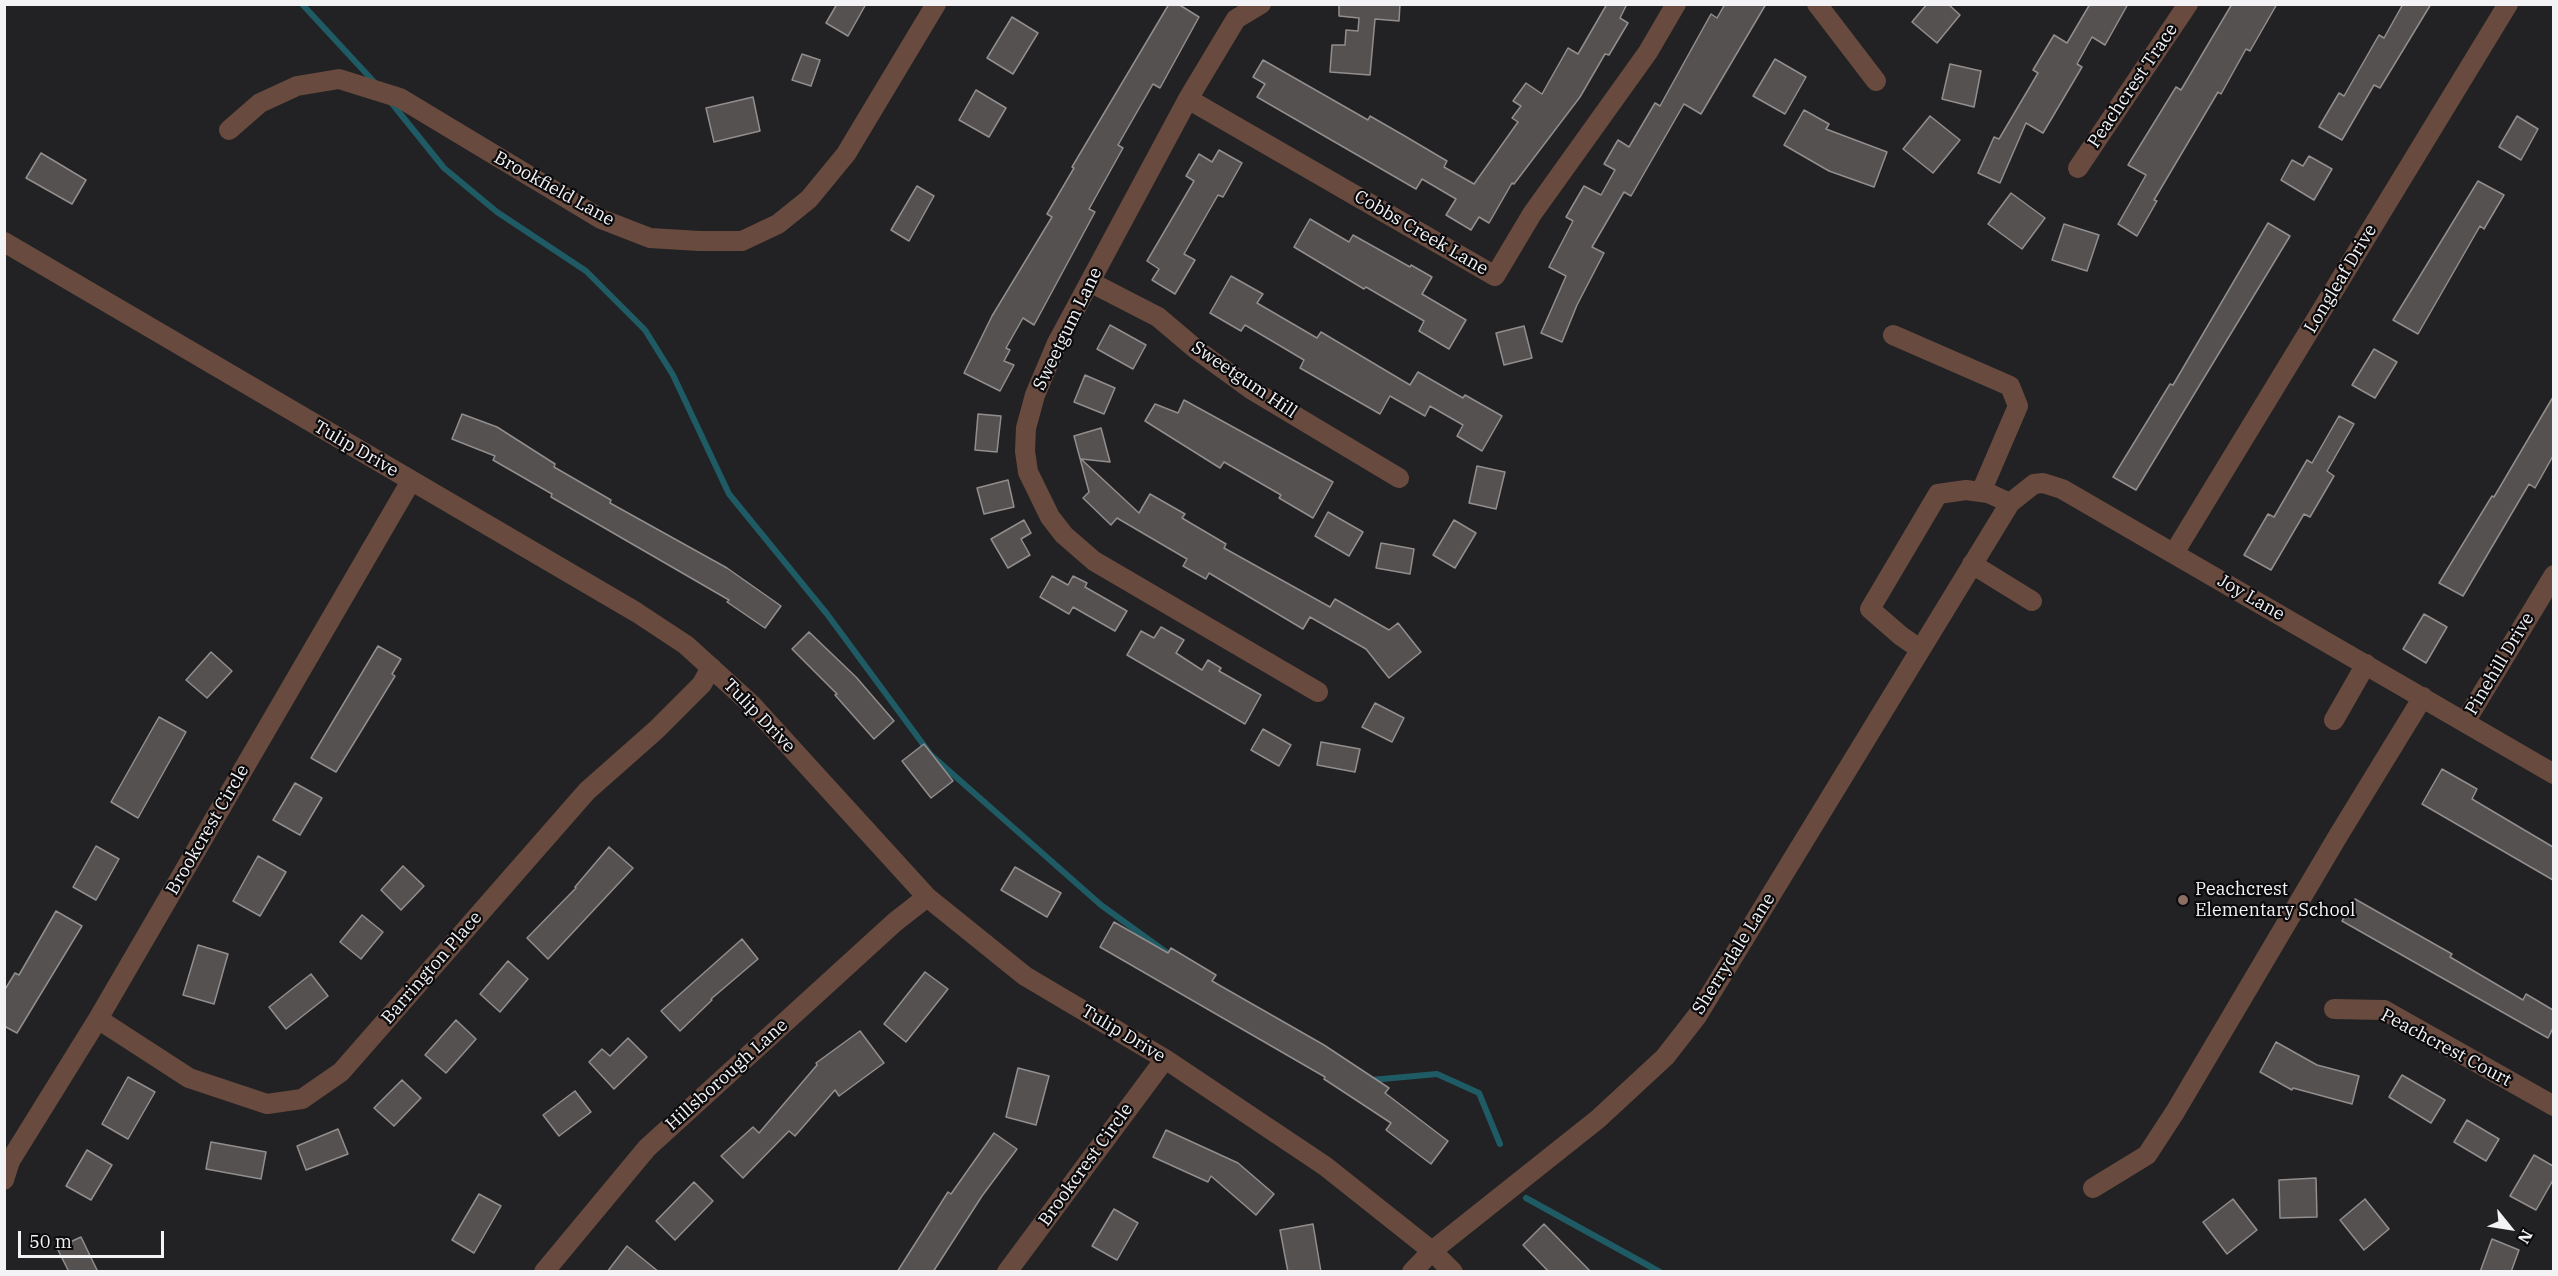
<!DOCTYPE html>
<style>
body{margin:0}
#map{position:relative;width:2558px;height:1276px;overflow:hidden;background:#222224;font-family:"IBM Plex Serif",serif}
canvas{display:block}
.frame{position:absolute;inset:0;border:6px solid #f3f3f5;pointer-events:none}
.north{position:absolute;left:2480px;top:1198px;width:60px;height:60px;-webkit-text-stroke:4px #0b0b0d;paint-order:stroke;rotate:120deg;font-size:16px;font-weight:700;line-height:24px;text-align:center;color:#f3f3f5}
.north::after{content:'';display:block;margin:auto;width:21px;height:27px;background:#f3f3f5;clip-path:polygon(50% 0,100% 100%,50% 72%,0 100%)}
.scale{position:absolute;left:18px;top:1231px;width:146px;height:27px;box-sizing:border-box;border:3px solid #f3f3f5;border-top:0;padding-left:8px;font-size:18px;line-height:21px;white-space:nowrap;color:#f3f3f5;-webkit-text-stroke:4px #0b0b0d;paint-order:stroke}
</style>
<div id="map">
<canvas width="2558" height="1276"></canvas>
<div class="frame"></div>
<div class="north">N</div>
<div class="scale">50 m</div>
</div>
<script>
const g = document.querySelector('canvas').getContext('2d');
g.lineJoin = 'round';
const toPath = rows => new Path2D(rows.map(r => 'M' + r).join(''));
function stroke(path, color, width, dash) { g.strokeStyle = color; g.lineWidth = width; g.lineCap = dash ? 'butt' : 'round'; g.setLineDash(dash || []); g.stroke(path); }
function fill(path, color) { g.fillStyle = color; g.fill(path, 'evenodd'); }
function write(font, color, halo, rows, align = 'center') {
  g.font = font + ' "IBM Plex Serif",serif'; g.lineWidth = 4.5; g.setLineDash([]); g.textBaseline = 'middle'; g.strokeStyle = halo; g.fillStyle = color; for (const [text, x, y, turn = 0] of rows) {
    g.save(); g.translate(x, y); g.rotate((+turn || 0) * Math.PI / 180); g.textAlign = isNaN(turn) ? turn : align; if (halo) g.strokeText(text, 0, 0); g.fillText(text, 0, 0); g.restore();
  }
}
stroke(toPath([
 [302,4,376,84],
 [390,101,444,168,497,212,586,271,645,330,673,375,729,494,827,614,931,755,1101,905,1170,955],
 [1371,1080,1437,1074,1479,1093,1500,1144],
 [1526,1198,1660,1272]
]), '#1f5b65', 6);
const building = toPath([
 [837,4,866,4,848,36,826,23,837,4],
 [1169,4,1178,4,1199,17,1160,88,1153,84,1118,145,1123,148,1089,209,1095,212,1034,325,1023,318,1006,348,1010,350,1004,361,1014,365,1000,391,964,373,992,316,1052,217,1047,214,1074,168,1072,167,1169,4],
 [1339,4,1400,4,1399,21,1375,19,1370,75,1330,72,1332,45,1345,45,1346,30,1358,31,1359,18,1339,16,1339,4],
 [1607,4,1627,4,1620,18,1628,23,1609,55,1605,54,1580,97,1514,184,1512,183,1489,223,1479,217,1471,230,1446,215,1456,199,1422,179,1416,189,1257,97,1265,84,1253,77,1263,60,1368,120,1370,116,1403,135,1447,161,1444,167,1474,184,1518,122,1512,118,1521,106,1513,101,1526,83,1542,94,1568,48,1578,54,1607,4],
 [1725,4,1766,4,1701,114,1684,104,1631,196,1624,192,1592,247,1604,253,1577,305,1562,342,1541,333,1566,276,1549,267,1573,221,1566,217,1584,186,1601,195,1615,170,1604,164,1618,140,1629,147,1655,103,1660,106,1711,14,1717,18,1725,4],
 [1927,4,1948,4,1960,15,1937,43,1912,22,1927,4],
 [2090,4,2128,4,2105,45,2092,37,2077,64,2082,67,2043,133,2026,123,2000,183,1978,173,1994,137,1999,139,2038,73,2033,70,2054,35,2067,43,2090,4],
 [2232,4,2277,4,2250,51,2246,49,2221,94,2218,92,2154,200,2157,201,2137,236,2118,224,2146,175,2128,165,2176,87,2181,90,2232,4],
 [2403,4,2431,4,2380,88,2374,85,2342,140,2319,127,2339,93,2344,96,2379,35,2384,38,2403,4],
 [1012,17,1038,33,1013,74,987,58,1012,17],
 [802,54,820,60,811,86,792,80,802,54],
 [1775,59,1806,77,1785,114,1753,96,1775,59],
 [1950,64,1981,71,1974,107,1942,99,1950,64],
 [976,90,1006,108,989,137,959,120,976,90],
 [753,97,760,131,714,142,706,108,753,97],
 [1804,110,1829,124,1826,129,1887,152,1874,187,1829,171,1784,145,1804,110],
 [1930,116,1960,140,1933,173,1903,149,1930,116],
 [2517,116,2538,129,2521,160,2499,147,2517,116],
 [1219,150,1242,163,1223,197,1218,195,1184,254,1195,260,1175,294,1152,280,1159,269,1147,261,1194,181,1186,176,1199,154,1212,162,1219,150],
 [41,153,86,180,72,204,26,178,41,153],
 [2309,156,2332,169,2314,200,2281,180,2292,160,2303,166,2309,156],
 [2478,181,2504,195,2484,229,2480,226,2418,334,2393,320,2478,181],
 [917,186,934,196,909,241,891,230,917,186],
 [2011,193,2045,218,2022,249,1988,224,2011,193],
 [1310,219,1349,242,1353,235,1410,267,1411,265,1432,277,1422,294,1466,320,1449,349,1419,331,1424,321,1366,287,1364,289,1294,247,1310,219],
 [2268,223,2290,236,2136,490,2113,477,2170,384,2173,385,2268,223],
 [2064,224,2099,235,2087,271,2052,260,2064,224],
 [1231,276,1263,294,1257,303,1317,338,1321,332,1410,385,1418,372,1463,398,1465,395,1502,416,1482,451,1457,436,1463,425,1430,406,1425,416,1390,396,1380,414,1300,368,1304,360,1245,325,1241,331,1210,313,1231,276],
 [1110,325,1146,345,1133,369,1097,349,1110,325],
 [1524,326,1532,358,1504,365,1496,333,1524,326],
 [2374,349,2397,362,2375,398,2352,385,2374,349],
 [1085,375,1115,388,1104,414,1074,402,1085,375],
 [2553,397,2553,456,2535,488,2529,484,2463,596,2439,583,2492,496,2494,497,2553,397],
 [1184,400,1333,482,1313,518,1279,498,1281,495,1224,462,1220,468,1145,421,1155,404,1178,413,1184,400],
 [462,414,497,427,555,464,554,467,611,500,610,503,727,568,781,606,765,628,727,602,729,600,551,497,552,494,493,460,495,456,452,439,462,414],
 [978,414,1001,416,997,452,975,450,978,414],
 [2339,416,2354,424,2327,471,2334,476,2310,517,2304,514,2271,570,2244,555,2268,514,2274,517,2307,460,2312,463,2339,416],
 [1101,428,1110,462,1081,459,1139,513,1150,494,1185,514,1182,518,1226,544,1224,548,1330,607,1335,599,1389,630,1398,623,1421,652,1389,678,1366,649,1310,617,1303,629,1209,573,1206,579,1183,566,1187,559,1117,518,1111,525,1083,498,1089,492,1074,436,1101,428],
 [1477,466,1505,472,1496,509,1469,503,1477,466],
 [1008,480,1014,507,984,514,977,488,1008,480],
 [1328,512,1363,532,1349,556,1315,536,1328,512],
 [1024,520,1031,533,1021,539,1030,555,1008,568,991,539,1024,520],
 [1454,520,1476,533,1455,568,1433,555,1454,520],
 [1381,543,1414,549,1410,574,1376,568,1381,543],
 [1052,576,1068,585,1073,576,1087,583,1085,587,1127,611,1115,631,1073,607,1069,614,1040,597,1052,576],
 [2424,614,2447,627,2426,663,2403,649,2424,614],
 [1161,627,1184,640,1176,653,1202,670,1208,660,1221,668,1219,671,1261,695,1245,724,1127,655,1141,631,1154,638,1161,627],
 [809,632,856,677,894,721,874,739,835,695,837,694,792,649,809,632],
 [378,646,401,659,392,674,395,676,336,772,311,758,378,646],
 [211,652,232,671,207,698,186,680,211,652],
 [1375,703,1404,718,1392,742,1362,727,1375,703],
 [159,717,186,732,138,818,111,802,159,717],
 [1263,729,1291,745,1279,766,1251,750,1263,729],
 [1321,742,1360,749,1355,772,1317,765,1321,742],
 [924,744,953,781,931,798,902,761,924,744],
 [2442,769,2477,789,2472,799,2553,847,2553,880,2422,804,2442,769],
 [295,783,322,798,300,835,273,820,295,783],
 [96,846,119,859,96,900,73,887,96,846],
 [609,847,633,868,548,959,527,938,576,888,575,887,609,847],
 [258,856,286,872,260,916,233,901,258,856],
 [403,866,424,886,401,910,381,890,403,866],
 [1015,867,1061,893,1047,917,1001,890,1015,867],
 [2355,899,2452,954,2450,957,2523,1000,2526,994,2553,1010,2553,1028,2548,1038,2342,921,2355,899],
 [56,911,82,926,17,1033,4,1026,4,991,15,973,19,975,56,911],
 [362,915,383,932,361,959,340,942,362,915],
 [1114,922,1168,953,1171,948,1216,975,1212,981,1324,1045,1389,1088,1385,1093,1448,1141,1431,1164,1386,1130,1391,1123,1324,1079,1325,1077,1100,947,1114,922],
 [742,939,758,959,711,999,712,1000,680,1031,661,1011,742,939],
 [198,945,228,954,214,1004,183,995,198,945],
 [508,961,528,979,500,1012,480,994,508,961],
 [925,972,948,989,906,1042,884,1024,925,972],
 [311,974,328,996,286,1029,269,1007,311,974],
 [456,1020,476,1039,446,1073,425,1055,456,1020],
 [860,1031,884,1063,839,1096,835,1090,795,1136,789,1131,743,1178,721,1156,753,1127,759,1133,817,1065,816,1063,860,1031],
 [628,1038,647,1057,614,1089,589,1062,602,1049,610,1056,628,1038],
 [2276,1042,2317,1065,2359,1076,2352,1104,2293,1088,2292,1090,2260,1072,2276,1042],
 [1018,1068,1049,1076,1036,1125,1006,1117,1018,1068],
 [2402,1075,2445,1100,2431,1123,2389,1097,2402,1075],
 [128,1077,155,1092,128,1139,102,1124,128,1077],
 [402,1080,421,1098,394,1126,374,1108,402,1080],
 [575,1091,591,1112,559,1136,543,1115,575,1091],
 [2467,1120,2499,1139,2486,1161,2454,1142,2467,1120],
 [338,1129,348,1154,306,1170,297,1146,338,1129],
 [1166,1130,1238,1163,1274,1194,1256,1215,1211,1176,1208,1182,1153,1157,1166,1130],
 [994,1133,1017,1149,982,1196,933,1272,897,1272,948,1192,951,1194,994,1133],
 [211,1142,266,1152,261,1179,206,1169,211,1142],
 [87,1150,112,1165,91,1200,66,1186,87,1150],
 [2534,1155,2553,1166,2553,1180,2536,1210,2510,1196,2534,1155],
 [2316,1178,2317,1217,2280,1218,2279,1180,2316,1178],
 [694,1182,713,1201,675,1240,656,1221,694,1182],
 [479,1194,501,1206,474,1253,452,1240,479,1194],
 [2233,1199,2257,1230,2227,1254,2203,1222,2233,1199],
 [2365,1199,2389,1229,2364,1250,2340,1220,2365,1199],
 [1114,1209,1138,1223,1117,1260,1092,1246,1114,1209],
 [1313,1224,1321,1272,1288,1272,1280,1230,1313,1224],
 [1544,1224,1591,1272,1549,1272,1523,1245,1544,1224],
 [81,1237,98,1272,69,1272,57,1248,81,1237],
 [2492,1239,2519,1250,2511,1272,2480,1272,2492,1239],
 [627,1246,659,1272,607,1272,627,1246]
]);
fill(building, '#555150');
stroke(building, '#928e8d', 1.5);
stroke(toPath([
 [1261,4,1236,19,1188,99,1057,343,1035,395,1026,428,1025,451,1028,472,1050,517,1064,535,1094,561,1318,692],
 [1817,4,1876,81],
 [1188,99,1495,276,1532,214,1648,52,1676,4],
 [229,130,260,103,297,86,339,79,400,98,601,219,650,238,699,241,742,241,778,224,809,199,846,154,936,4],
 [2078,168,2188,4],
 [4,242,636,612,686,645,752,705,927,897,1025,976,1165,1059,1325,1166,1432,1251,1453,1272],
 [1090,282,1158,317,1197,350,1252,390,1399,478],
 [1893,335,2010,386,2018,406,1981,492],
 [2174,553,2508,4],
 [1972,564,2032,601],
 [1920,649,1901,636,1870,609,1938,494,1966,490,1988,493,2010,503],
 [2334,720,2366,664],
 [2465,722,2554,575],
 [2334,1009,2384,1010,2554,1106],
 [98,1019,189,1078,267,1104,302,1099,341,1072,587,791,656,730,702,684,711,667],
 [4,1180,10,1161,98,1019,411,481],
 [2093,1188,2147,1155,2175,1112,2338,836,2423,697],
 [544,1272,647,1148,895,922,927,897],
 [1007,1272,1165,1059],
 [1412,1272,1432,1251,1598,1119,1665,1057,1697,1016,2010,503,2034,484,2043,483,2062,489,2554,774]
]), '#694a3f', 20);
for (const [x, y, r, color] of [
 [2183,900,6,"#8d6e63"]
]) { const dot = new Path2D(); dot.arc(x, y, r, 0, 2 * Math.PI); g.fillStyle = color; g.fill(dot); stroke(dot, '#0b0b0d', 2); }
write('18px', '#f3f3f5', '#0b0b0d', [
 ["Peachcrest Trace",2133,86,-56],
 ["Brookfield Lane",554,189,29],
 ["Cobbs Creek Lane",1421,233,30],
 ["Longleaf Drive",2341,279,-59],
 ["Sweetgum Lane",1068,329,-64],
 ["Sweetgum Hill",1244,380,34],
 ["Tulip Drive",356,449,30],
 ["Joy Lane",2251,598,30],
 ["Pinehill Drive",2500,664,-59],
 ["Tulip Drive",759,716,46],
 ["Brookcrest Circle",208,830,-60],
 ["Sherrydale Lane",1734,954,-58],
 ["Barrington Place",432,968,-49],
 ["Tulip Drive",1123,1034,31],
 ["Peachcrest Court",2446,1048,28],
 ["Hillsborough Lane",727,1075,-42],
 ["Brookcrest Circle",1086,1165,-54]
]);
write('18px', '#f3f3f5', '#0b0b0d', [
 ["Peachcrest",2195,890],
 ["Elementary School",2195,911]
], 'left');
</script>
